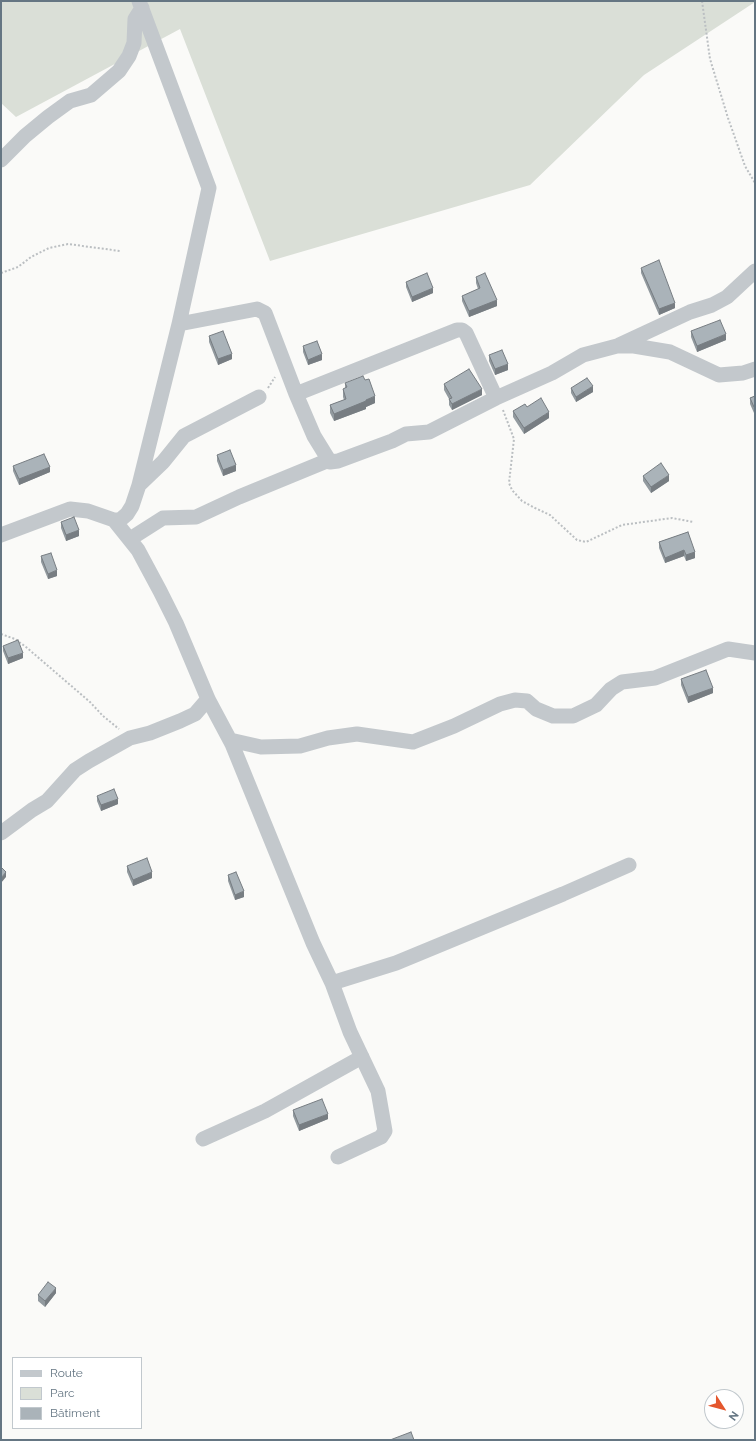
<!DOCTYPE html>
<meta charset="utf-8">
<style>
body{margin:0}
#map{position:relative;width:756px;height:1441px;overflow:hidden;background:#fafaf8;font-family:Raleway,sans-serif}
canvas{display:block}
.frame{position:absolute;inset:0;border:2px solid #657683;pointer-events:none}
.legend{position:absolute;left:12px;top:1357px;width:130px;height:72px;box-sizing:border-box;background:#fff;border:1px solid #c1c8cd;margin:0;padding:5px 7px;list-style:none;font-size:12px;color:#657683}
.legend li{display:flex;align-items:center;gap:8px;height:20px}
.legend b{width:20px;border:1px solid #c1c8cd}
.north{position:absolute;left:704px;top:1389px;width:40px;height:40px;box-sizing:border-box;background:#fff;border:1px solid #c1c8cd;border-radius:50%;rotate:126deg;font-size:11px;font-weight:700;line-height:16px;text-align:center;color:#657683}
.north::after{content:'';display:block;margin:auto;width:14px;height:18px;background:#e4572e;clip-path:polygon(50% 0,100% 100%,50% 72%,0 100%)}
</style>
<div id="map">
<canvas width="756" height="1441"></canvas>
<div class="frame"></div>
<ul class="legend">
<li><b style="height:5px;background:#c3c8cc"></b>Route</li>
<li><b style="height:11px;background:#dadfd7"></b>Parc</li>
<li><b style="height:11px;background:#aab3b9"></b>Bâtiment</li>
</ul>
<div class="north">N</div>
</div>
<script>
const g = document.querySelector('canvas').getContext('2d');
g.lineJoin = 'round';
function fill(path, color) { g.fillStyle = color; g.fill(path, 'evenodd'); }
const toPath = rows => new Path2D(rows.map(r => 'M' + r).join(''));
function stroke(path, color, width, dash) { g.strokeStyle = color; g.lineWidth = width; g.lineCap = dash ? 'butt' : 'round'; g.setLineDash(dash || []); g.stroke(path); }
fill(toPath([
 [1,1,755,1,755,2,644,75,530,185,270,261,180,29,16,117,1,103]
]), '#dadfd7');
stroke(toPath([
 [702,1,710,59,728,118,745,166,755,183],
 [1,273,18,267,31,257,49,248,68,244,120,251],
 [268,388,275,377],
 [503,410,514,439,509,483,512,490,522,501,535,508,550,515,577,540,586,542,622,525,672,518,693,522],
 [1,634,15,639,26,647,90,702,103,716,119,729]
]), '#bbbfc2', 2, [2, 2]);
stroke(toPath([
 [139,1,209,188,179,324],
 [1,160,25,136,48,117,70,101,91,95,119,71,129,56,134,43,135,19,142,8],
 [619,345,690,312,712,305,727,297,755,271],
 [296,394,457,330,462,330,466,333,496,398],
 [139,485,163,462,184,436,259,397],
 [114,520,138,550,160,591,176,623,208,699,232,744,313,943,332,983,350,1032,378,1091,385,1131,381,1137,338,1157],
 [1,535,70,509,88,511,114,520,120,520,127,514,132,506,139,485,179,324,257,309,265,313,296,394,314,436,330,462,338,461,392,441,406,434,429,432,496,398,552,373,583,355,617,346,634,346,670,352,719,375,743,373,755,369],
 [130,539,163,518,196,517,239,497,329,460],
 [230,740,261,747,300,746,328,738,357,734,413,742,454,726,500,704,515,700,527,701,536,709,553,716,573,716,596,705,611,689,622,682,655,678,728,649,755,653],
 [1,833,32,810,47,801,75,770,89,761,130,738,150,733,180,721,195,714,208,699],
 [332,983,396,963,563,894,629,865],
 [203,1139,265,1111,362,1057]
]), '#c3c8cc', 15);
fill(toPath([
 [641,268,675,308,659,315,641,273],
 [476,277,497,306,469,317,462,301,462,296,478,289,476,283],
 [406,282,433,293,412,302,406,287],
 [691,331,726,340,697,352,691,337],
 [209,336,232,359,218,365,209,342],
 [303,346,322,360,308,365,303,352],
 [489,355,508,370,495,375,489,361],
 [345,383,375,403,366,407,366,409,334,421,330,413,330,405,344,400,343,397,343,389,345,388],
 [444,384,482,395,452,410,449,405,449,399,444,390],
 [571,388,593,392,576,402,571,393],
 [755,396,755,412,754,413,750,404,750,398],
 [527,407,549,418,524,434,513,417,513,411],
 [217,455,236,471,223,476,217,461],
 [13,466,50,472,19,485,13,471],
 [643,476,669,481,651,493,643,481],
 [61,522,79,536,66,541,61,528],
 [688,532,695,558,686,561,684,556,665,563,659,548,659,542],
 [41,556,57,576,48,579,41,562],
 [3,646,23,658,8,664,3,651],
 [681,679,713,693,688,703,681,685],
 [97,796,118,804,101,811,97,801],
 [127,866,152,878,133,886,127,872],
 [228,875,244,897,235,900,228,881],
 [293,1110,328,1119,299,1131,293,1116],
 [56,1293,45,1307,38,1301,38,1295]
]), '#929a9f');
fill(toPath([
 [433,288,433,293,412,302,412,297],
 [497,300,497,306,469,317,469,311],
 [675,303,675,308,659,315,659,309],
 [726,334,726,340,697,352,697,346],
 [232,354,232,359,218,365,218,359],
 [322,354,322,360,308,365,308,360],
 [508,364,508,370,495,375,495,369],
 [593,386,593,392,576,402,576,397],
 [482,389,482,395,452,410,452,404],
 [375,396,375,403,366,407,366,409,334,421,334,414],
 [549,412,549,418,524,434,524,428],
 [236,465,236,471,223,476,223,470],
 [50,467,50,472,19,485,19,479],
 [669,475,669,481,651,493,651,487],
 [79,530,79,536,66,541,66,535],
 [684,550,684,556,665,563,665,558],
 [695,552,695,558,686,561,686,555],
 [57,570,57,576,48,579,48,574],
 [23,653,23,658,8,664,8,658],
 [713,688,713,693,688,703,688,697],
 [118,799,118,804,101,811,101,805],
 [6,872,6,877,1,883,1,878],
 [152,872,152,878,133,886,133,880],
 [244,891,244,897,235,900,235,895],
 [328,1114,328,1119,299,1131,299,1125],
 [56,1288,56,1293,45,1307,45,1301]
]), '#777d82');
const building = toPath([
 [659,260,675,303,659,309,641,268,659,260],
 [427,273,433,288,412,297,406,282,427,273],
 [485,273,497,300,469,311,462,296,480,288,476,277,485,273],
 [720,320,726,334,697,346,691,331,720,320],
 [223,331,232,354,218,359,209,336,223,331],
 [317,341,322,354,308,360,303,346,317,341],
 [502,350,508,364,495,369,489,355,502,350],
 [469,369,482,389,452,404,449,399,452,398,444,384,469,369],
 [363,376,365,380,369,379,375,396,366,400,366,401,334,414,330,405,346,399,343,389,347,387,345,383,363,376],
 [587,378,593,386,576,397,571,388,587,378],
 [755,396,755,407,754,407,750,398,755,396],
 [541,398,549,412,524,428,513,411,525,404,527,407,541,398],
 [230,450,236,465,223,470,217,455,230,450],
 [44,454,50,467,19,479,13,466,44,454],
 [661,463,669,475,651,487,643,476,661,463],
 [74,517,79,530,66,535,61,522,74,517],
 [688,532,695,552,686,555,684,550,665,558,659,542,688,532],
 [51,553,57,570,48,574,41,556,51,553],
 [18,640,23,653,8,658,3,646,18,640],
 [706,670,713,688,688,697,681,679,706,670],
 [114,789,118,799,101,805,97,796,114,789],
 [147,858,152,872,133,880,127,866,147,858],
 [1,867,6,872,1,878,1,867],
 [236,872,244,891,235,895,228,875,236,872],
 [322,1099,328,1114,299,1125,293,1110,322,1099],
 [48,1282,56,1288,45,1301,38,1295,48,1282],
 [411,1432,414,1440,390,1440,411,1432]
]);
fill(building, '#aab3b9');
stroke(building, '#777d82', 1);
</script>
